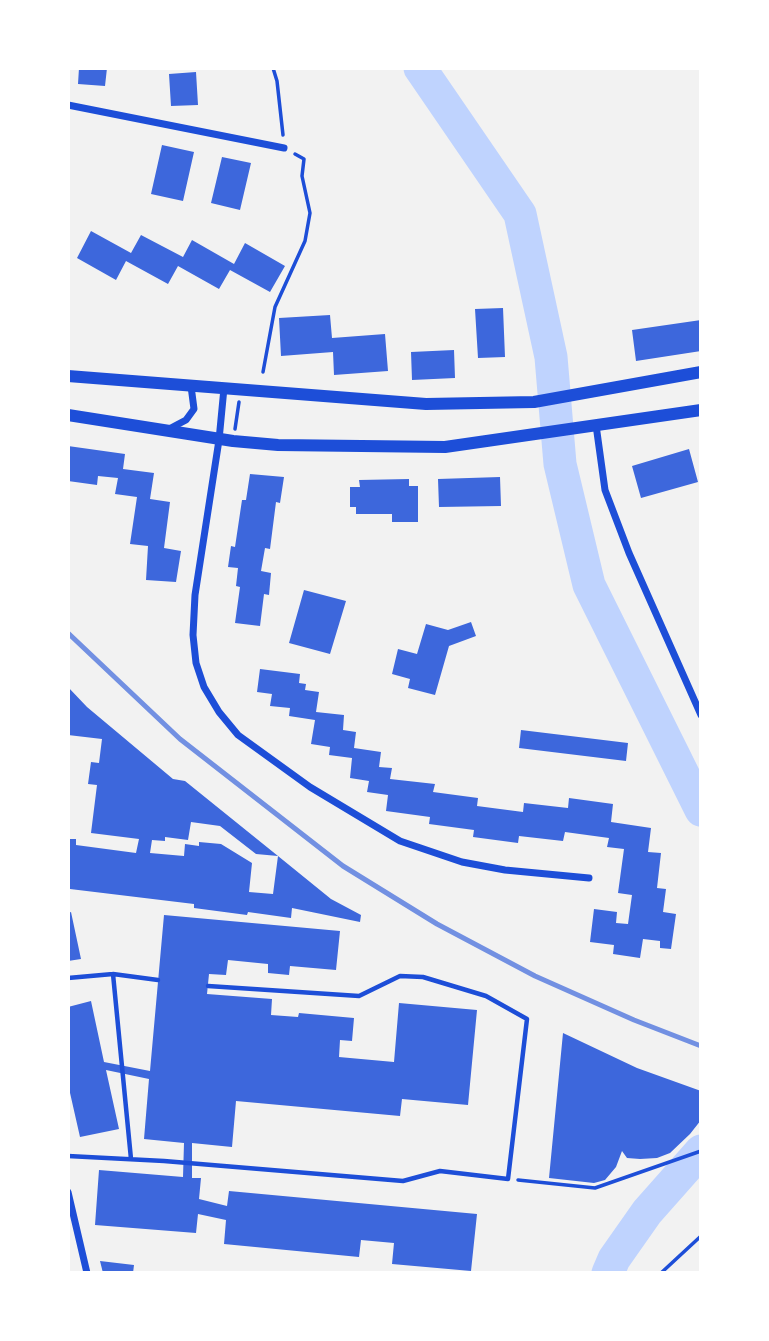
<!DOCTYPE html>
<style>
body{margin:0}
#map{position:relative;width:769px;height:1341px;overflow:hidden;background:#f2f2f2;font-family:Lato,sans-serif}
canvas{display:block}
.frame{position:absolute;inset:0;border:70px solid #fff;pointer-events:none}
</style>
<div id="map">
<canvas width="769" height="1341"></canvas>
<div class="frame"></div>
</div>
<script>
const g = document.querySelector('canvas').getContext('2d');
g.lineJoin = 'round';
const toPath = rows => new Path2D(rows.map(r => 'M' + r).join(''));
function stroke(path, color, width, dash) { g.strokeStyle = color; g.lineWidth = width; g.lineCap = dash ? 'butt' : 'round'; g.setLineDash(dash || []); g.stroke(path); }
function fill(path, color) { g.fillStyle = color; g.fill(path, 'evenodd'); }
stroke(toPath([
 [420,68,520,214,551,357,560,464,589,585,701,810],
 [608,1273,614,1259,647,1212,701,1151]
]), '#bfd3fe', 33);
fill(toPath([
 [79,68,107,68,105,86,78,84],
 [196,72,198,105,171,106,169,74],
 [162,145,194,152,183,201,151,194],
 [222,157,251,163,240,210,211,203],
 [91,231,131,253,141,235,183,257,192,240,234,264,245,243,285,266,270,292,230,270,219,289,178,266,168,284,126,261,116,280,77,258],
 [503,308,505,357,478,358,475,309],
 [330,315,332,338,385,334,388,371,334,375,333,352,281,356,279,318],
 [701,320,701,351,636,361,632,330],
 [454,350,455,378,412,380,411,352],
 [68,446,125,454,123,469,154,473,150,499,170,502,164,548,181,551,176,582,146,580,148,546,130,544,137,497,115,494,118,478,98,476,97,485,68,481],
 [689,449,698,482,641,498,632,466],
 [250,474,284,477,280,503,276,502,270,549,265,548,261,571,271,573,269,595,264,594,260,626,235,623,240,587,236,586,238,568,228,567,231,546,235,547,242,500,246,500],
 [500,477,501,506,439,507,438,479],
 [409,479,409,486,418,486,418,522,392,522,392,514,356,514,356,507,350,507,350,487,360,487,359,480],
 [304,590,346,601,330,654,289,643],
 [471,622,476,636,449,646,435,695,408,688,410,679,392,674,398,649,417,654,426,624,448,630],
 [260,669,300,674,299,683,306,684,305,690,319,692,316,712,344,715,343,730,356,732,354,748,381,752,379,767,392,768,390,779,435,784,433,792,478,798,477,806,523,812,524,803,568,808,569,798,613,804,611,822,651,828,648,852,661,853,657,888,666,889,663,912,676,914,671,949,660,948,660,941,643,939,640,958,613,954,614,945,590,942,594,909,617,912,616,923,628,924,632,895,618,893,624,849,607,847,609,838,565,832,563,841,519,836,518,843,473,837,474,830,429,824,430,817,386,811,388,795,367,792,369,781,350,778,352,758,329,755,330,747,311,744,315,720,289,716,290,708,270,706,272,694,257,692],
 [68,687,87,707,173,779,185,781,278,856,256,854,220,826,191,822,188,840,165,837,165,841,152,840,150,853,184,856,185,844,199,846,199,842,221,844,252,863,249,892,273,894,278,856,331,899,361,915,360,922,292,908,291,918,248,912,247,915,194,908,194,904,70,889,68,839,76,839,76,845,136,853,139,839,91,833,97,785,88,784,91,762,99,763,102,739,68,735],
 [521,730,628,743,626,761,519,748],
 [71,912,81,959,68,961,68,913],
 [164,915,340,931,336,970,290,966,289,975,268,973,268,964,228,960,226,975,209,974,207,994,272,999,271,1015,298,1017,299,1013,354,1018,352,1041,340,1040,339,1057,394,1062,399,1003,477,1010,468,1105,402,1099,400,1116,236,1101,232,1147,192,1143,192,1178,201,1178,199,1199,227,1206,229,1191,477,1214,471,1271,392,1264,394,1243,361,1240,359,1257,224,1244,226,1220,198,1214,196,1233,95,1225,99,1170,183,1177,184,1143,144,1139,149,1079,106,1070,119,1129,80,1137,68,1084,68,1007,91,1001,104,1062,150,1071],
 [563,1033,637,1068,701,1091,701,1120,690,1134,670,1153,657,1158,640,1159,627,1158,622,1151,616,1167,605,1180,594,1183,549,1178],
 [100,1261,134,1265,133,1273,103,1273]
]), '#3d67dc');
stroke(toPath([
 [273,68,277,81,283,135],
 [263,372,275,307,305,241,310,213,302,176,304,159,295,154],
 [235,429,239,402],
 [518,1180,595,1188,701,1151],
 [661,1273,701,1236]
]), '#1d4ed8', 3.5);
stroke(toPath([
 [113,974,131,1159],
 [68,978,113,974,158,980],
 [68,1156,164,1161,403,1181,440,1171,508,1179,527,1019,486,996,423,977,400,976,359,996,208,986]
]), '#1d4ed8', 4.5);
stroke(toPath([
 [68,105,284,148],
 [224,388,219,440,195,595,193,635,196,663,204,687,219,712,238,735,310,787,400,841,462,862,505,870,589,878],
 [596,425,605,490,629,553,701,715],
 [169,429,186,420,194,409,191,386],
 [68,1192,87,1273]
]), '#1d4ed8', 7);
stroke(toPath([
 [68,376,426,404,534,402,701,372],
 [68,415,233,441,278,445,445,447,701,410]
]), '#1d4ed8', 12);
stroke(toPath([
 [68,633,180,739,343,866,437,924,535,976,634,1020,701,1046]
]), '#7290e2', 5);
</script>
